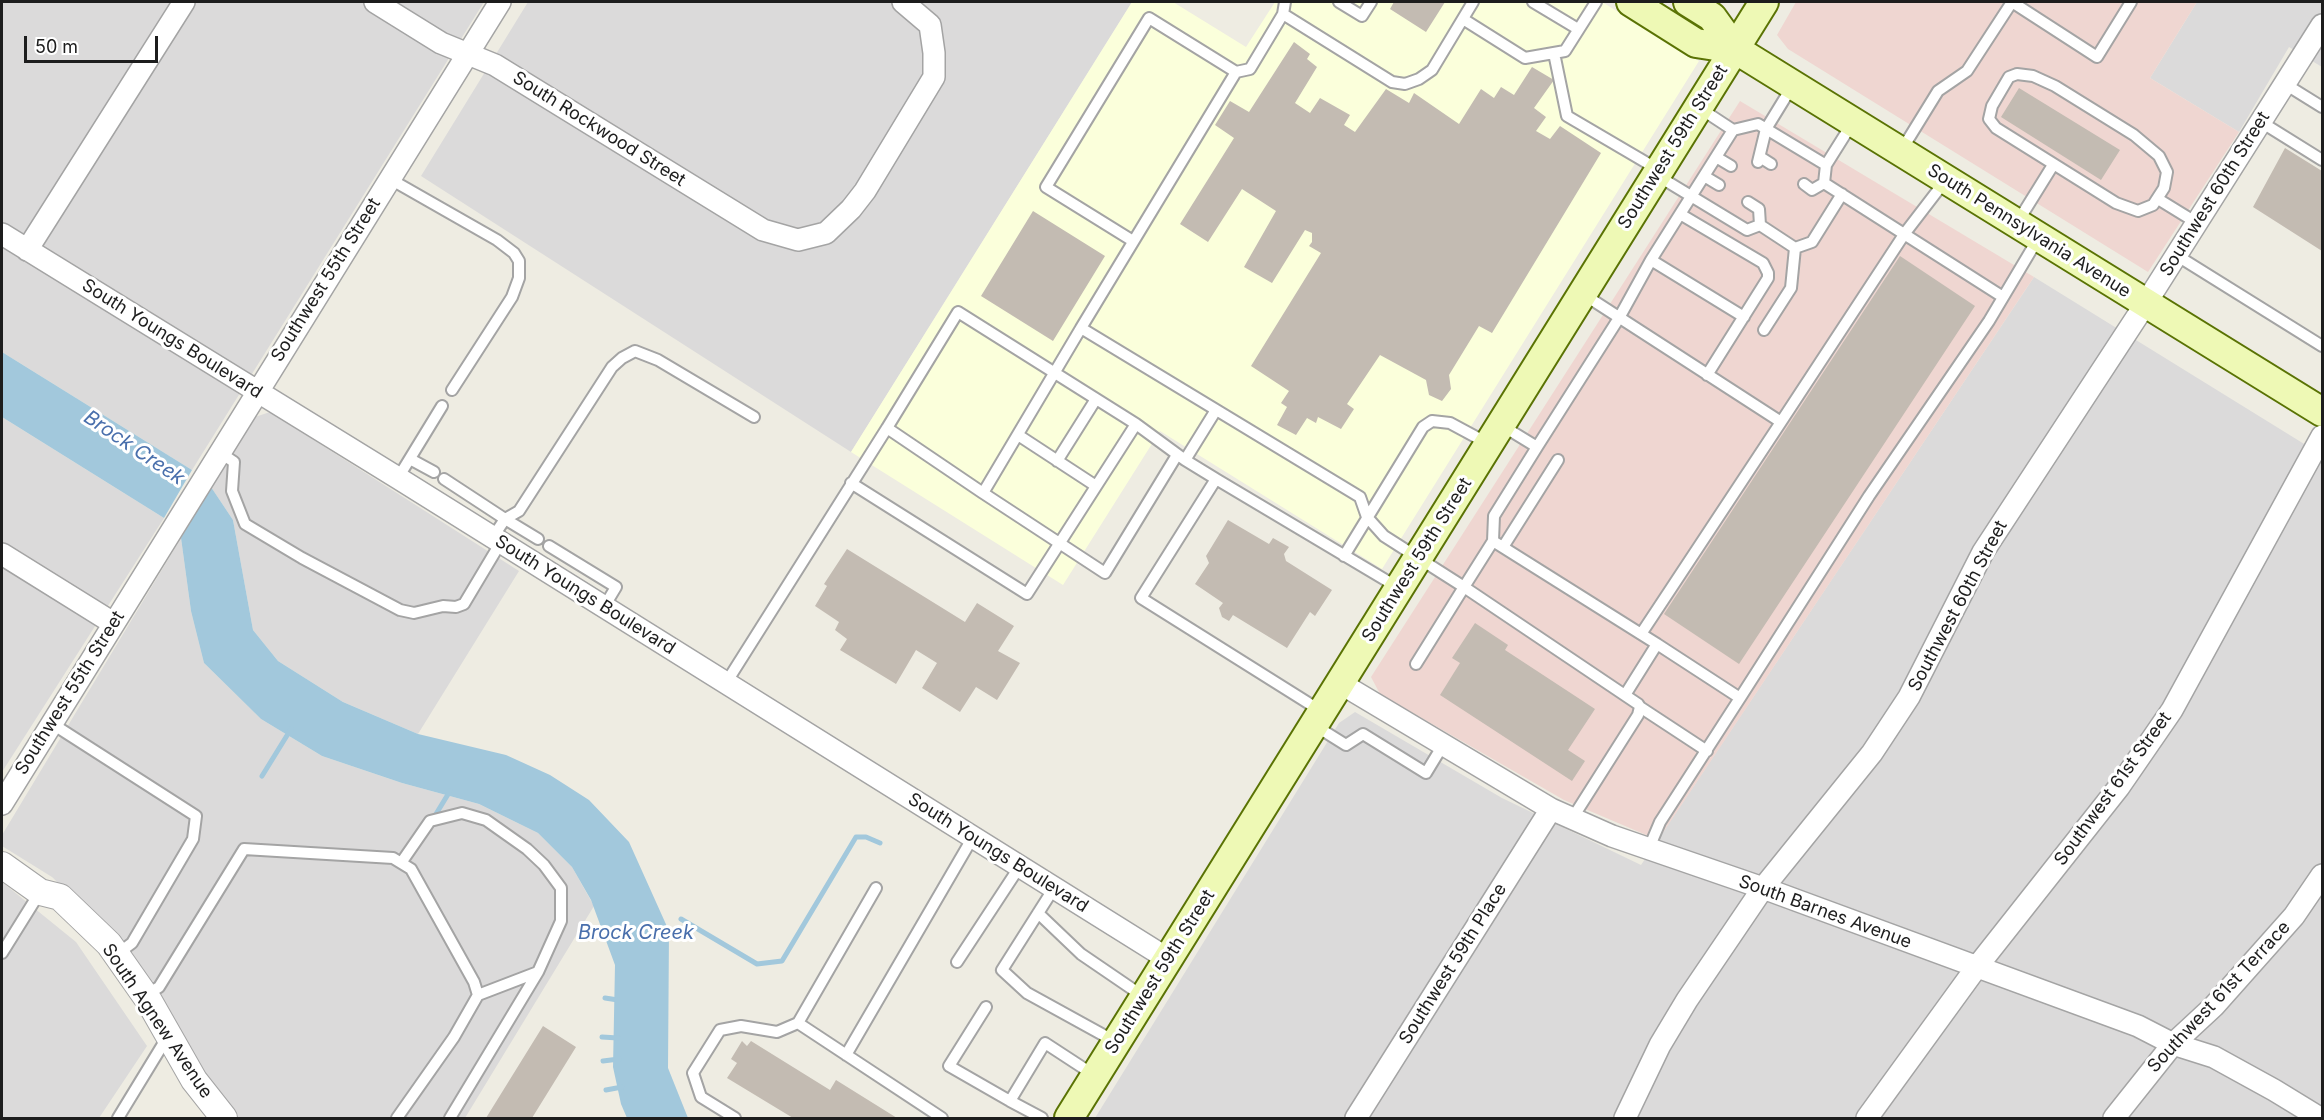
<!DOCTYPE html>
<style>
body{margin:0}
#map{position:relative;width:2324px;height:1120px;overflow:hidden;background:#eeece2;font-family:Inter,sans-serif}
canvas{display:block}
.frame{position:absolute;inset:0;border:3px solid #1d1d1d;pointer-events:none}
.scale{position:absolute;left:24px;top:36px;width:134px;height:27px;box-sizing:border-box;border:3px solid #1d1d1d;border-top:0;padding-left:8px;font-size:18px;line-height:21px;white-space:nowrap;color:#1d1d1d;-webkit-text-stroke:4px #fff;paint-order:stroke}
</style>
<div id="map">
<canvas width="2324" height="1120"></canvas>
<div class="frame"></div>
<div class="scale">50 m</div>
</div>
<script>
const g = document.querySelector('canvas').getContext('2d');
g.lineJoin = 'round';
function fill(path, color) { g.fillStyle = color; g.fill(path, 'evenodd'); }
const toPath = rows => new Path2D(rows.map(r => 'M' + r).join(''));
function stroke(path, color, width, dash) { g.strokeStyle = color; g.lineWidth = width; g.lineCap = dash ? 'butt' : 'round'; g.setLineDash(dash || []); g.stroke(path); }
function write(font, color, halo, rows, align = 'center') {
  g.font = font + ' Inter,sans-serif'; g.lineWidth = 6; g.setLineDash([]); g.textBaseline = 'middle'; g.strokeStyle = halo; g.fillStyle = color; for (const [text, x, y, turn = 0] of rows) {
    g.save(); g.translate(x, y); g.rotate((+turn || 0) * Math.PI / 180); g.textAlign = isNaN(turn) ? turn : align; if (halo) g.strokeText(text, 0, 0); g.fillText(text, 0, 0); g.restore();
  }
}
fill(toPath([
 [2,2,484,2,192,470,2,352],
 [528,2,1132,2,851,452,421,176],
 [2197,2,2322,2,2322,67,2289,47,2239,132,2150,78],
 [2034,277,2322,455,2322,1118,1095,1118,1339,723,1355,712,1502,798,1641,865],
 [270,412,519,571,418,734,343,702,278,661,253,630,233,520,211,487,255,417],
 [2,417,164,518,2,772],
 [181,538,191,611,204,663,261,719,322,756,402,783,479,804,538,833,572,867,594,906,465,1118,237,1118,224,1103,113,936,52,877,2,846,2,835],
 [2,882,76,942,147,1046,99,1118,2,1118]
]), '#dbdada');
fill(toPath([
 [1796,2,2197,2,2150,78,2239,132,2148,272,1788,49,1777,35],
 [1740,101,2034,277,1658,840,1564,800,1380,694,1371,677]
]), '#efd6d1');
fill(toPath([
 [1132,2,1173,2,1246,47,1275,2,1602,2,1699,61,1382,569,1160,431,1063,585,851,452]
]), '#fbffdb');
fill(toPath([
 [2,352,192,470,164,518,2,417],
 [211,487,233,520,253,630,278,661,343,702,418,734,506,755,550,775,589,800,629,842,669,931,668,1068,688,1118,627,1118,621,1104,613,1067,615,965,591,900,572,867,538,833,479,804,402,783,322,756,261,719,204,663,191,611,181,538]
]), '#a2c8dc');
stroke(toPath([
 [262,776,291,729],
 [433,819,450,791],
 [681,919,757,964,782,961,856,837,866,837,880,843],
 [605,998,618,1000],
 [602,1037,618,1038],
 [603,1061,619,1059],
 [606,1090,622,1087]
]), '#a2c8dc', 5);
fill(toPath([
 [1394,2,1445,2,1426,32,1390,9],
 [1294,42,1310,54,1307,59,1317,67,1295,103,1310,113,1320,98,1350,115,1344,125,1355,132,1386,89,1409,103,1414,93,1459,124,1481,89,1494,98,1501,87,1514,95,1532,67,1554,80,1534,108,1546,117,1536,131,1550,139,1560,126,1601,153,1492,333,1479,326,1449,375,1451,389,1442,401,1429,395,1426,380,1380,355,1347,404,1354,409,1341,429,1318,417,1316,423,1307,418,1296,435,1277,425,1287,407,1281,403,1289,391,1251,366,1321,253,1309,246,1312,242,1312,233,1305,230,1272,283,1244,267,1276,211,1242,189,1208,242,1180,224,1234,138,1215,125,1230,101,1249,112],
 [2019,88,2120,150,2101,180,2001,117],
 [2285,148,2322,171,2322,251,2253,207],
 [1033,211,1105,256,1053,341,981,296],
 [1900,256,1975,306,1739,664,1664,614],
 [1228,520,1269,544,1273,538,1289,547,1284,554,1286,561,1332,590,1315,616,1310,612,1287,648,1233,615,1229,621,1222,617,1219,608,1223,603,1195,584,1209,563,1206,556],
 [847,549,965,622,977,603,1014,626,998,651,1020,663,997,700,976,687,960,712,930,693,922,688,937,663,916,650,896,684,840,650,847,639,835,630,839,622,815,606,827,586,824,584],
 [1475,623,1508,645,1505,650,1595,709,1568,750,1585,761,1572,781,1440,695,1460,663,1452,658],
 [543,1026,576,1047,532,1118,486,1118],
 [742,1041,747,1046,751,1041,830,1090,836,1080,897,1118,793,1118,727,1078,737,1063,731,1059]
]), '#c3bbb2');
const service = toPath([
 [1339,2,1362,16,1371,2],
 [1533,2,1578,29],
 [2012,2,2097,57,2131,2],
 [1283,14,1392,82,1405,84,1419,79,1432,70,1473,2],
 [1463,19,1525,58,1565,51,1596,2],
 [1554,53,1567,116,1659,170],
 [2017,74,2033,76,2055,86,2134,135,2159,156,2167,172,2164,188,2153,205,2138,211,2116,203,1996,128,1989,119,1992,106,2009,77,2017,74],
 [2285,84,2322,107],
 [1698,107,1733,130],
 [2261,122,2322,160],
 [1901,151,1938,91,1967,71,2012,2],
 [1716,157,1731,166],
 [1760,157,1771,164],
 [1758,162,1766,129,1793,85],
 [1826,165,1853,122],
 [1658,176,1747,230,1760,225,1795,248,1812,242,1842,194],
 [1704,176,1719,185],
 [390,179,497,240,514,253,519,261,519,278,512,297,452,390],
 [1804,184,1812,190,1824,183],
 [2158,199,2197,223],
 [1748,202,1759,209,1760,225],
 [1680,214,1763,263,1768,273,1768,278,1707,375],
 [2017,223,2053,165],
 [1133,241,1046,187,1149,18,1236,72],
 [2176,255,2322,346],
 [1651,260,1744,317],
 [1583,294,1781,422,1905,233,1945,181],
 [1081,328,1236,72,1250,69,1283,14,1285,2],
 [1764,330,1791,288,1795,248],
 [1501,425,1537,447,1619,318,1651,260,1733,130,1758,124,1826,165,1824,183,2003,297],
 [887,428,958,312,1136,424],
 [1018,435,1096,486],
 [1537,447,1494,516,1493,541,1641,634,1781,422],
 [219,452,234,462,232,491,245,524,302,558,400,610,414,613,443,606,456,607,464,604,501,542],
 [410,459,434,472],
 [1057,461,1096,399],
 [398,478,442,406],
 [444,479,505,519,493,537],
 [1216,479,1185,460,1216,410],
 [851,483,1027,594,1136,424,1185,460],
 [983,493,1105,573,1177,455],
 [538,539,505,519,519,511,612,367,622,358,635,351,658,360,754,417],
 [1493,541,1464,587,1638,704,1640,707,1638,715,1572,819],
 [549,546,616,587,604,607],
 [1503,547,1558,460],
 [1344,556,1423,427,1432,421,1450,423,1489,444],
 [1657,644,1740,698,1869,496,1989,321,2039,237],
 [726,683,887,428,983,493,1081,328,1360,497,1367,517,1384,536,1464,587,1416,664],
 [1625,695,1657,644,1641,634],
 [1640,707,1707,751],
 [1321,711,1141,598,1216,479,1399,588],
 [51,723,196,816,193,839,132,943,116,955],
 [1314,725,1346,745,1363,734,1426,773,1443,745],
 [1649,848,1660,822,1740,698],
 [401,863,430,821,462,813,486,820,527,849,544,865,561,888,561,921,538,972,450,1118],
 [876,888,798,1023,942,1118],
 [1054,888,1002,970,1027,993,1116,1042],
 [1038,913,1081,954,1144,997],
 [2,953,40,892],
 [957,962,1020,866],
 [478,995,538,972],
 [145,996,159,987,244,849,393,858,411,869,474,982,478,995,454,1037,397,1118],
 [986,1007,949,1066,1010,1101],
 [846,1055,973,837],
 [118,1118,168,1036],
 [735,1118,701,1097,693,1073,720,1030,741,1026,777,1032,798,1023],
 [1042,1118,1010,1101,1045,1043,1094,1075]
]);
const minor = toPath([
 [375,2,441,43,495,65,763,230,798,240,826,233,851,209,865,191,934,77,934,53,930,25,903,2],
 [2,234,398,478,1168,959],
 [27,250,184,2],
 [2,554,113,623],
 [1340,683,1551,809,1612,836,1763,888,2138,1026,2173,1044,2214,1057,2274,1090,2320,1118],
 [2,804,500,2],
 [1356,1118,1551,809],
 [1625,1118,1660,1045,1687,1000,1763,888,1872,753,1909,697,1983,552,2146,303,2322,25],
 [1867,1118,1976,968,2119,787,2172,710,2322,436],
 [2114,1118,2173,1044,2214,1006,2294,916,2322,875]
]);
const tertiary = toPath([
 [2,865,40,892,60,897,109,944,149,1001,194,1080,224,1118]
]);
const secondary = toPath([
 [1631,2,1696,43,1735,49],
 [1688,2,1712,17,1735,49,2322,412],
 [1069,1118,1764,2]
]);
stroke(service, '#a4a4a4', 14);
stroke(minor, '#a4a4a4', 24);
stroke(tertiary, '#a4a4a4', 28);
stroke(secondary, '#5a7304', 32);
stroke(service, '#fff', 10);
stroke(minor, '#fff', 21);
stroke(tertiary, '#fff', 26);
stroke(secondary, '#eef9b5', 28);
write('18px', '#1d1d1d', '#fff', [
 ["South Rockwood Street",599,129,32],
 ["Southwest 59th Street",1673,147,-58],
 ["Southwest 60th Street",2215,194,-58],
 ["South Pennsylvania Avenue",2029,231,32],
 ["Southwest 55th Street",326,280,-58],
 ["South Youngs Boulevard",172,339,32],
 ["Southwest 59th Street",1417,560,-58],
 ["South Youngs Boulevard",585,595,32],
 ["Southwest 60th Street",1958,606,-62],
 ["Southwest 55th Street",70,693,-58],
 ["Southwest 61st Street",2113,789,-54],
 ["South Youngs Boulevard",998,853,32],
 ["South Barnes Avenue",1825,912,20],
 ["Southwest 59th Place",1453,964,-58],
 ["Southwest 59th Street",1160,972,-58],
 ["Southwest 61st Terrace",2219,997,-47],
 ["South Agnew Avenue",157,1021,56]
]);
write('italic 20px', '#496fac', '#fff', [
 ["Brock Creek",134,448,34],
 ["Brock Creek",636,933]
]);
</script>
